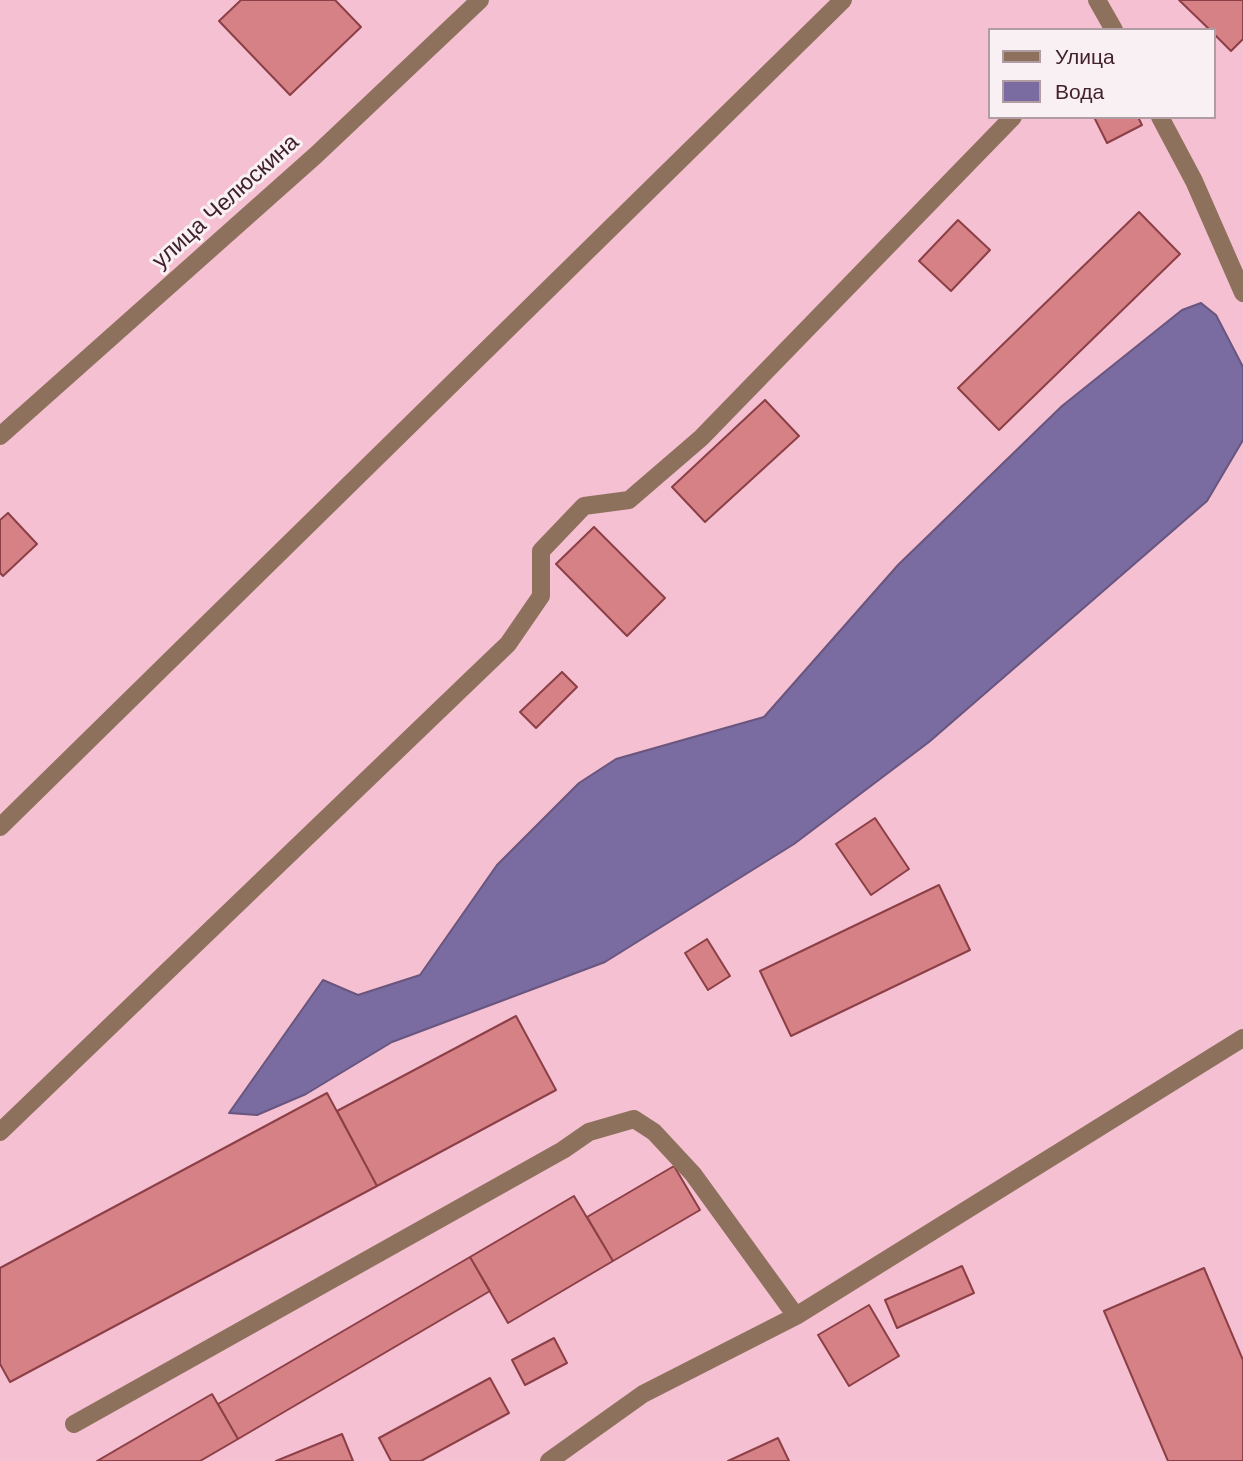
<!DOCTYPE html>
<meta charset="utf-8">
<style>
body{margin:0}
#map{position:relative;width:1243px;height:1461px;overflow:hidden;background:#f5c1d2;font-family:Arial,sans-serif}
canvas{display:block}
.legend{position:absolute;left:988px;top:28px;width:228px;height:91px;box-sizing:border-box;background:#f9f0f3;border:2px solid #b09da4;margin:0;padding:9px 12px;list-style:none;font-size:21px;color:#42212e}
.legend li{display:flex;align-items:center;gap:14px;height:35px}
.legend b{width:35px;border:2px solid #b09da4}
</style>
<div id="map">
<canvas width="1243" height="1461"></canvas>
<ul class="legend">
<li><b style="height:9px;background:#8e715d"></b>Улица</li>
<li><b style="height:19px;background:#7a6ba1"></b>Вода</li>
</ul>
</div>
<script>
const g = document.querySelector('canvas').getContext('2d');
g.lineJoin = 'round';
function fill(path, color) { g.fillStyle = color; g.fill(path, 'evenodd'); }
const toPath = rows => new Path2D(rows.map(r => 'M' + r).join(''));
function stroke(path, color, width, dash) { g.strokeStyle = color; g.lineWidth = width; g.lineCap = dash ? 'butt' : 'round'; g.setLineDash(dash || []); g.stroke(path); }
function write(font, color, halo, rows, align = 'center') {
  g.font = font + ' Arial,sans-serif'; g.lineWidth = 6; g.setLineDash([]); g.textBaseline = 'middle'; g.strokeStyle = halo; g.fillStyle = color; for (const [text, x, y, turn = 0] of rows) {
    g.save(); g.translate(x, y); g.rotate((+turn || 0) * Math.PI / 180); g.textAlign = isNaN(turn) ? turn : align; if (halo) g.strokeText(text, 0, 0); g.fillText(text, 0, 0); g.restore();
  }
}
const water = toPath([
 [1201,303,1216,315,1243,367,1243,440,1207,501,929,742,794,844,605,962,392,1042,306,1094,257,1115,229,1113,323,980,358,995,420,975,497,865,579,783,616,759,764,717,898,565,1062,406,1182,310,1201,303]
]);
fill(water, '#7a6ba1');
stroke(water, '#69557e', 2);
const building = toPath([
 [241,0,335,0,361,27,290,95,219,21,241,0],
 [1179,0,1243,0,1243,39,1231,51,1213,33,1213,30,1210,30,1179,0],
 [1094,117,1138,117,1142,125,1107,143,1094,117],
 [1139,212,1180,254,999,430,958,388,1139,212],
 [958,220,990,250,951,291,919,261,958,220],
 [765,400,799,436,705,522,672,487,765,400],
 [8,513,37,544,3,576,0,573,0,520,8,513],
 [594,527,665,598,627,636,556,564,594,527],
 [562,672,577,687,536,728,520,712,562,672],
 [875,818,909,869,871,895,836,844,875,818],
 [939,885,970,950,791,1036,760,971,939,885],
 [707,939,730,976,708,990,685,953,707,939],
 [516,1016,556,1090,377,1186,337,1111,516,1016],
 [327,1093,377,1186,10,1382,0,1364,0,1268,327,1093],
 [674,1166,700,1210,613,1261,587,1217,674,1166],
 [574,1196,613,1261,508,1323,470,1257,574,1196],
 [470,1257,490,1291,238,1439,218,1404,470,1257],
 [962,1266,974,1293,897,1328,885,1300,962,1266],
 [1204,1268,1243,1360,1243,1461,1168,1461,1104,1311,1204,1268],
 [869,1305,899,1356,849,1386,818,1335,869,1305],
 [554,1338,567,1363,525,1385,512,1360,554,1338],
 [490,1378,509,1413,421,1461,391,1461,379,1438,490,1378],
 [212,1394,238,1439,200,1461,97,1461,212,1394],
 [342,1434,353,1461,276,1461,342,1434],
 [778,1438,789,1461,728,1461,778,1438]
]);
fill(building, '#d58185');
stroke(building, '#8c3f46', 2);
stroke(toPath([
 [1097,0,1114,30],
 [1160,117,1194,181,1243,293],
 [0,436,316,155,480,0],
 [0,827,843,0],
 [0,1132,508,644,541,596,541,551,584,506,629,500,701,438,1013,117],
 [74,1424,563,1150,589,1132,634,1119,654,1132,693,1174,796,1316],
 [549,1461,643,1394,796,1316,1243,1038]
]), '#8e715d', 18);
write('23px', '#42212e', '#f9f0f3', [
 ["улица Челюскина",226,202,-42]
]);
</script>
